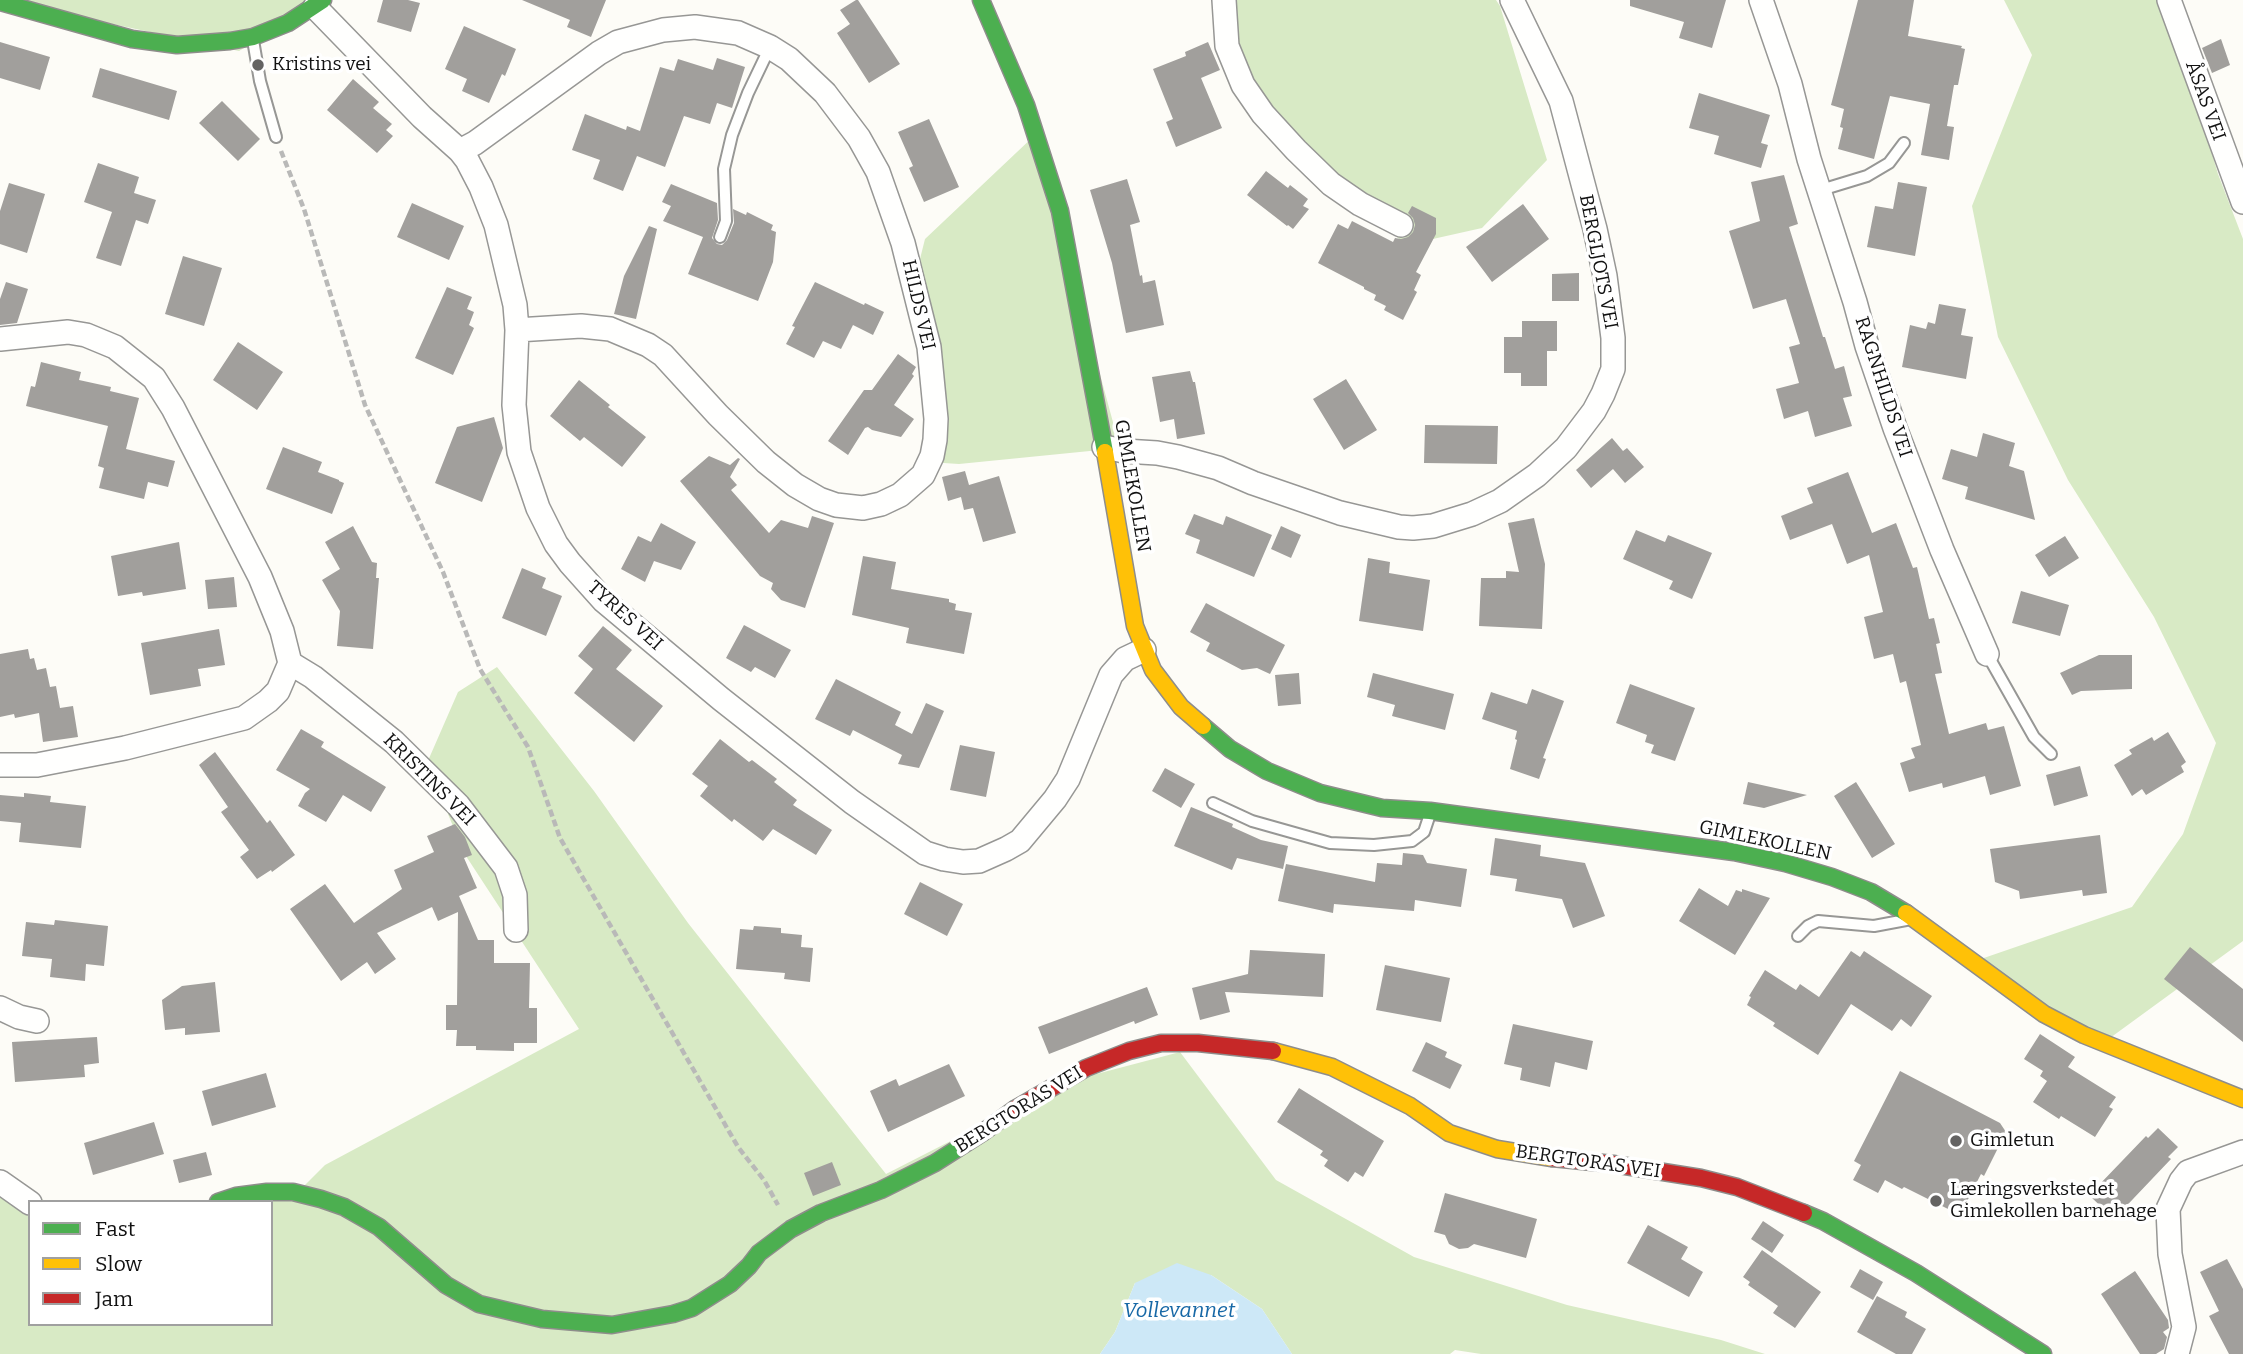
<!DOCTYPE html>
<meta charset="utf-8">
<style>
body{margin:0}
#map{position:relative;width:2243px;height:1354px;overflow:hidden;background:#fdfcf7;font-family:Bitter,serif}
canvas{display:block}
.legend{position:absolute;left:28px;top:1200px;width:245px;height:126px;box-sizing:border-box;background:#fff;border:2px solid #a0a0a0;margin:0;padding:9px 12px;list-style:none;font-size:21px;color:#111}
.legend li{display:flex;align-items:center;gap:14px;height:35px}
.legend b{width:35px;border:2px solid #a0a0a0}
</style>
<div id="map">
<canvas width="2243" height="1354"></canvas>
<ul class="legend">
<li><b style="height:9px;background:#4caf50"></b>Fast</li>
<li><b style="height:9px;background:#ffc107"></b>Slow</li>
<li><b style="height:9px;background:#c62828"></b>Jam</li>
</ul>
</div>
<script>
const g = document.querySelector('canvas').getContext('2d');
g.lineJoin = 'round';
function fill(path, color) { g.fillStyle = color; g.fill(path, 'evenodd'); }
const toPath = rows => new Path2D(rows.map(r => 'M' + r).join(''));
function stroke(path, color, width, dash) { g.strokeStyle = color; g.lineWidth = width; g.lineCap = dash ? 'butt' : 'round'; g.setLineDash(dash || []); g.stroke(path); }
function write(font, color, halo, rows, align = 'center') {
  g.font = font + ' Bitter,serif'; g.lineWidth = 7; g.setLineDash([]); g.textBaseline = 'middle'; g.strokeStyle = halo; g.fillStyle = color; for (const [text, x, y, turn = 0] of rows) {
    g.save(); g.translate(x, y); g.rotate((+turn || 0) * Math.PI / 180); g.textAlign = isNaN(turn) ? turn : align; if (halo) g.strokeText(text, 0, 0); g.fillText(text, 0, 0); g.restore();
  }
}
fill(toPath([
 [0,0,325,0,239,51],
 [1234,0,1496,0,1500,6,1547,160,1482,228,1406,245,1301,153,1236,84],
 [2004,0,2167,0,2218,174,2243,239,2243,941,2099,1046,1978,960,2132,907,2183,834,2216,743,2154,617,2068,480,1998,337,1972,206,2032,55],
 [1035,135,1120,448,959,464,928,462,930,458,912,291,925,239],
 [497,667,594,791,688,923,886,1174,1066,1082,1180,1052,1276,1180,1414,1257,1567,1305,1721,1340,1765,1354,1481,1354,1455,1350,1450,1354,1292,1354,1262,1309,1211,1275,1135,1283,1115,1332,1100,1354,0,1354,0,1183,25,1194,50,1202,30,1202,30,1324,271,1324,271,1202,298,1192,325,1165,579,1029,464,853,427,763,458,692]
]), '#d8eac5');
fill(toPath([
 [1177,1263,1211,1275,1262,1309,1292,1354,1100,1354,1115,1332,1135,1283]
]), '#cde8f7');
fill(toPath([
 [383,0,408,0,420,3,411,32,377,22],
 [522,0,606,0,591,37,567,27,570,20],
 [856,0,858,0,900,64,869,83,837,33,850,24,840,10],
 [1630,0,1726,0,1712,48,1679,38,1684,22,1630,6],
 [1858,0,1914,0,1908,36,1962,46,1961,48,1965,49,1958,85,1954,85,1947,126,1954,127,1949,160,1921,155,1930,104,1890,96,1874,159,1838,149,1843,128,1840,127,1844,109,1831,105],
 [464,26,516,49,505,76,502,74,489,103,462,91,467,79,445,69],
 [2221,39,2230,65,2212,73,2202,48],
 [0,42,50,57,40,90,0,78],
 [1208,42,1220,70,1201,78,1222,128,1176,147,1166,122,1173,119,1153,69,1186,56,1185,52],
 [717,58,745,67,732,108,717,103,710,124,684,116,665,167,637,156,623,191,593,179,600,160,572,150,585,114,626,130,627,126,640,131,660,67,674,71,678,59,713,70],
 [100,68,177,91,169,120,92,97],
 [353,79,379,102,373,108,392,124,386,130,393,136,377,153,327,110],
 [1699,93,1770,115,1761,143,1768,145,1761,168,1714,154,1719,136,1689,128],
 [222,101,260,139,238,161,199,123],
 [929,119,959,187,924,202,909,168,913,166,898,132],
 [98,163,139,177,134,193,156,200,148,224,136,220,121,266,96,258,112,212,84,202],
 [1266,171,1288,188,1290,185,1308,199,1303,206,1309,209,1293,229,1288,225,1287,226,1247,195],
 [1784,175,1798,224,1789,227,1823,337,1825,337,1835,369,1844,366,1852,396,1843,398,1852,426,1815,437,1808,411,1784,419,1776,389,1799,383,1789,347,1800,344,1786,299,1753,309,1729,231,1760,221,1751,182],
 [1127,179,1140,222,1130,225,1140,276,1142,275,1143,283,1155,280,1164,325,1126,333,1112,263,1090,190],
 [1898,182,1927,187,1915,256,1867,247,1875,206,1893,209],
 [9,183,45,194,27,253,0,244,0,211],
 [671,184,717,203,718,220,712,238,717,244,722,245,727,240,734,223,733,209,746,215,747,212,773,225,771,230,776,232,773,262,758,301,688,274,703,237,663,221,671,206,662,202],
 [412,203,464,226,449,260,397,237],
 [1523,204,1549,239,1492,282,1466,247],
 [1412,206,1436,218,1436,234,1416,272,1421,275,1414,290,1417,292,1403,320,1384,310,1386,306,1374,300,1376,295,1364,289,1364,287,1318,263,1338,224,1348,229,1352,221,1393,242,1395,238,1401,239,1408,237,1413,232,1415,225,1413,218,1408,213],
 [649,226,657,229,636,319,614,314,624,276],
 [183,256,222,268,204,326,165,314],
 [1579,273,1579,301,1552,301,1552,274],
 [6,282,28,289,17,323,0,325,0,299],
 [815,282,864,305,865,303,884,312,873,335,853,325,841,349,823,341,814,358,786,344,795,327,792,326],
 [447,287,472,297,467,309,474,312,469,325,474,328,453,375,415,358],
 [1939,304,1966,309,1961,335,1973,337,1966,379,1902,367,1910,325,1926,329,1928,322,1935,324],
 [1522,321,1557,321,1557,351,1547,351,1547,386,1521,386,1521,373,1504,373,1504,337,1522,337],
 [238,342,283,372,257,410,213,380],
 [898,354,916,367,912,374,914,376,894,405,914,419,901,437,872,430,868,427,865,428,848,455,828,441,864,390,872,390],
 [41,362,81,372,79,380,111,387,110,391,139,398,126,449,175,461,168,487,148,482,144,499,99,488,104,468,98,466,108,426,26,406,31,386,35,387],
 [1190,371,1193,382,1195,382,1205,434,1177,439,1174,419,1160,422,1152,377],
 [1346,379,1377,430,1344,450,1313,399],
 [579,380,610,405,608,407,646,437,622,467,584,437,580,441,550,416],
 [494,417,503,448,482,502,435,483,457,427],
 [1425,425,1498,426,1497,464,1424,463],
 [1983,433,2015,443,2009,466,2024,471,2035,520,1965,499,1968,487,1942,479,1951,449,1977,457],
 [1612,438,1623,451,1627,448,1644,467,1625,483,1613,469,1591,488,1576,470],
 [283,447,322,462,318,472,339,480,339,481,344,483,332,514,266,489],
 [709,456,730,465,738,458,740,459,730,477,737,485,731,490,769,533,781,520,808,528,812,516,834,523,805,608,781,600,771,589,773,583,760,576,680,481],
 [965,471,969,485,999,476,1016,533,983,542,973,508,964,510,961,497,948,501,942,477],
 [1848,472,1872,533,1896,523,1913,568,1917,567,1929,619,1934,618,1940,643,1936,644,1942,673,1935,674,1949,734,1986,723,1988,730,2004,726,2021,786,1990,795,1985,776,1943,788,1942,783,1909,792,1900,763,1915,758,1911,748,1921,745,1906,681,1900,683,1893,654,1874,659,1864,617,1883,612,1869,555,1847,564,1832,524,1790,540,1781,516,1813,503,1807,488],
 [1194,514,1223,525,1226,516,1272,535,1254,577,1196,553,1200,540,1185,534],
 [1534,518,1545,564,1542,629,1479,626,1481,578,1506,578,1506,571,1519,572,1508,523],
 [661,523,696,542,681,570,654,561,645,582,621,569,638,536,651,542],
 [353,526,372,562,377,563,376,578,379,578,373,649,337,646,340,611,322,580,340,569,325,542],
 [1281,526,1301,535,1291,558,1271,549],
 [1636,530,1665,542,1668,535,1712,553,1692,599,1669,589,1673,581,1623,559],
 [2065,536,2079,558,2049,577,2035,555],
 [179,542,186,589,143,596,142,592,118,596,111,556],
 [863,556,896,562,891,589,949,599,949,602,956,604,955,610,972,613,964,654,906,643,909,628,852,615],
 [1368,558,1390,562,1389,573,1430,580,1423,631,1359,621],
 [522,568,546,578,542,588,562,596,546,636,502,618],
 [234,577,237,607,208,609,205,580],
 [2021,591,2069,605,2060,636,2012,623],
 [1206,603,1285,645,1270,674,1257,668,1242,670,1206,651,1210,643,1190,632],
 [744,625,791,650,775,678,755,667,751,672,726,658],
 [603,626,632,650,616,669,663,706,634,742,574,693,593,669,578,656],
 [219,629,225,665,198,669,201,686,150,695,141,643],
 [28,649,30,659,34,658,37,670,46,668,50,687,56,686,60,708,73,706,78,737,43,742,39,713,15,718,14,714,0,717,0,654],
 [2099,655,2132,655,2132,689,2081,691,2072,695,2060,673],
 [1299,673,1301,704,1278,706,1275,675],
 [1373,673,1454,694,1445,730,1392,716,1395,705,1367,697],
 [836,679,901,712,895,725,912,734,926,703,944,711,919,768,898,764,902,755,853,730,850,736,815,719],
 [1630,684,1695,708,1675,761,1651,753,1654,745,1645,742,1647,735,1616,723],
 [1532,689,1564,701,1543,758,1546,759,1539,779,1510,769,1517,740,1515,739,1517,731,1482,719,1491,692,1527,704],
 [301,729,324,742,321,747,386,787,371,812,343,795,326,822,298,806,305,793,310,789,276,770],
 [2168,732,2186,762,2181,766,2184,772,2146,795,2142,789,2132,796,2114,765,2132,754,2129,750,2152,737,2154,741],
 [720,739,749,762,752,760,777,779,774,782,797,800,793,805,832,830,816,855,773,829,763,841,734,819,732,822,700,796,708,786,692,774],
 [960,745,995,752,986,797,950,790],
 [215,752,267,823,270,820,295,855,272,872,271,870,257,879,240,857,249,850,221,812,228,807,199,765],
 [2080,766,2088,796,2054,806,2046,775],
 [1165,768,1195,784,1181,808,1152,791],
 [1748,782,1807,795,1764,808,1743,804],
 [1856,782,1895,844,1872,858,1834,796],
 [24,793,51,796,50,802,86,806,81,848,19,842,21,823,0,821,0,795,24,797],
 [1191,807,1233,824,1232,827,1261,840,1288,846,1283,869,1237,858,1232,870,1174,846],
 [455,824,465,837,472,855,464,858,477,888,459,896,478,940,494,940,494,963,530,963,529,1008,537,1008,537,1043,514,1043,514,1051,476,1050,476,1046,456,1046,457,1030,446,1030,446,1005,457,1005,458,912,438,921,432,907,377,933,396,959,375,974,367,962,341,981,290,909,325,884,354,923,402,889,394,870,434,852,427,836],
 [2100,835,2107,893,2083,896,2082,890,2020,899,2019,891,1995,882,1990,849],
 [1495,838,1541,845,1540,856,1585,863,1605,916,1573,928,1562,899,1515,891,1517,879,1490,875],
 [1403,853,1423,855,1427,863,1467,869,1461,907,1415,900,1414,911,1334,904,1333,913,1278,901,1286,864,1375,882,1377,863,1402,865],
 [920,882,963,904,947,936,904,914],
 [1699,888,1728,906,1736,890,1742,892,1742,889,1770,898,1735,955,1679,921],
 [55,920,108,926,104,966,86,964,85,981,50,977,52,959,22,956,26,922,54,925],
 [754,926,781,928,781,933,802,935,801,947,813,948,810,982,784,979,785,973,736,969,740,929,753,930],
 [2190,947,2243,989,2243,1042,2164,979],
 [1250,950,1325,954,1323,997,1225,992,1230,1012,1200,1020,1192,988,1248,974],
 [1851,951,1860,957,1864,951,1932,996,1911,1027,1901,1019,1892,1031,1851,1004,1818,1055,1773,1026,1775,1023,1747,1005,1751,997,1749,996,1765,970,1796,990,1800,984,1819,997],
 [1385,965,1450,978,1441,1022,1376,1010],
 [215,982,220,1032,185,1035,185,1028,165,1030,162,1000,182,986],
 [1147,987,1158,1015,1135,1024,1134,1021,1049,1054,1038,1027],
 [1513,1024,1593,1041,1587,1070,1555,1062,1550,1087,1520,1080,1522,1068,1504,1064],
 [2040,1034,2075,1057,2068,1067,2116,1097,2109,1107,2113,1109,2095,1137,2061,1116,2059,1119,2033,1102,2047,1081,2040,1076,2043,1071,2024,1059],
 [97,1037,99,1063,84,1065,85,1077,15,1082,12,1042],
 [1426,1042,1447,1052,1445,1057,1462,1065,1450,1089,1412,1071],
 [949,1064,965,1096,888,1132,870,1091,896,1079,899,1086],
 [1900,1071,2000,1123,2006,1132,1984,1176,1981,1174,1960,1215,1904,1187,1902,1189,1885,1180,1878,1193,1853,1180,1861,1165,1854,1161],
 [266,1073,276,1107,212,1126,202,1091],
 [1299,1088,1384,1141,1363,1177,1355,1172,1348,1182,1324,1166,1328,1160,1320,1155,1323,1151,1277,1122],
 [154,1122,164,1154,93,1175,84,1143],
 [2158,1128,2178,1147,2168,1157,2171,1159,2114,1219,2091,1197,2100,1188,2098,1186,2146,1136,2148,1138],
 [206,1152,212,1175,179,1183,173,1160],
 [832,1162,841,1185,813,1196,804,1173],
 [1445,1193,1537,1219,1526,1258,1474,1244,1468,1248,1459,1249,1449,1244,1445,1235,1434,1232],
 [1763,1221,1784,1235,1772,1253,1751,1239],
 [1648,1225,1688,1247,1681,1259,1703,1272,1689,1297,1627,1263],
 [1762,1250,1821,1292,1795,1328,1773,1313,1778,1306,1748,1285,1750,1282,1743,1277],
 [2227,1259,2243,1289,2243,1354,2229,1354,2209,1316,2219,1311,2200,1272],
 [1860,1269,1883,1282,1873,1300,1850,1287],
 [2135,1271,2168,1320,2169,1328,2163,1332,2167,1337,2164,1349,2156,1354,2140,1354,2101,1294],
 [1877,1296,1907,1312,1905,1317,1926,1329,1912,1354,1896,1354,1857,1332]
]), '#a19f9c');
const lane = toPath([
 [253,40,260,81,276,137],
 [1821,190,1867,176,1889,163,1904,143],
 [720,237,726,221,724,169,732,135,748,93,770,47],
 [1987,654,2034,737,2051,754],
 [1213,803,1252,821,1330,843,1374,845,1412,841,1424,832,1430,814],
 [1798,936,1808,926,1818,921,1874,926,1906,920]
]);
const street = toPath([
 [1224,0,1227,46,1243,85,1263,114,1296,150,1331,184,1360,204,1401,225],
 [1761,0,1790,84,1809,159,1855,302,1867,346,1895,428,1942,550,1987,654],
 [2169,0,2243,202],
 [315,7,422,117,460,151,467,160,481,187,496,225,515,305,517,330,514,405,519,452,538,508,556,544,570,563,604,601,721,699,852,802,925,853,944,859,963,862,979,861,1006,849,1020,841,1055,799,1068,779,1111,675,1125,659,1144,650],
 [460,151,475,143,599,53,618,42,663,30,695,27,738,33,770,47,789,59,825,93,859,138,878,172,903,243,929,347,936,419,935,440,932,456,923,475,900,495,881,504,863,508,836,505,819,499,795,485,766,462,718,415,663,355,648,345,610,329,581,326,517,330],
 [0,339,68,332,86,335,115,347,154,378,173,408,260,577,282,631,290,663,278,691,268,701,244,718,125,748,37,765,0,765],
 [1104,447,1124,451,1157,453,1178,457,1218,468,1253,483,1340,513,1399,527,1413,528,1433,526,1472,514,1500,501,1537,475,1566,448,1594,411,1603,394,1613,369,1613,338,1605,276,1595,229,1561,101,1512,0],
 [290,663,313,677,394,742,458,805,506,868,515,895,516,930],
 [0,1008,19,1017,37,1021],
 [0,1182,30,1203],
 [2177,1354,2184,1327,2170,1254,2168,1209,2181,1181,2188,1172,2243,1152]
]);
const fast = toPath([
 [981,0,1026,105,1060,211,1105,452],
 [0,2,132,39,177,45,230,41,253,37,288,23,323,0],
 [1203,726,1230,749,1267,771,1320,793,1382,808,1430,811,1734,852,1785,863,1832,877,1871,892,1906,913],
 [218,1202,236,1196,267,1192,293,1192,321,1199,344,1207,379,1227,446,1285,479,1304,542,1319,612,1325,673,1314,692,1308,730,1284,749,1266,759,1253,791,1229,821,1213,881,1190,935,1163,982,1133,1015,1109],
 [1804,1213,1823,1221,1916,1273,2043,1354]
]);
const slow = toPath([
 [1105,452,1135,626,1153,670,1181,707,1203,726],
 [1906,913,2044,1014,2084,1035,2243,1099],
 [1273,1051,1332,1067,1410,1106,1449,1133,1497,1149,1552,1158]
]);
const jam = toPath([
 [1015,1109,1086,1068,1129,1051,1161,1043,1198,1043,1273,1051],
 [1552,1158,1613,1164,1701,1178,1737,1187,1804,1213]
]);
stroke(lane, '#979795', 14);
stroke(street, '#979795', 26);
stroke(fast, '#8e8d8b', 19);
stroke(slow, '#8e8d8b', 19);
stroke(jam, '#8e8d8b', 19);
stroke(toPath([
 [281,151,304,209,365,405,443,572,480,669,528,747,560,838,738,1147,764,1180,778,1205]
]), '#b9b9b8', 4.5, [7, 3.5]);
stroke(lane, '#fffffe', 10);
stroke(street, '#fffffe', 23);
stroke(fast, '#4caf50', 16);
stroke(slow, '#ffc107', 16);
stroke(jam, '#c62828', 16);
for (const [x, y, r, color] of [
 [258,65,7,"#646362"],
 [1956,1141,7,"#646362"],
 [1936,1201,7,"#646362"]
]) { const dot = new Path2D(); dot.arc(x, y, r, 0, 2 * Math.PI); g.fillStyle = color; g.fill(dot); stroke(dot, '#fff', 2.5); }
write('19px', '#111', '#fff', [
 ["Kristins vei",272,65],
 ["Gimletun",1970,1141],
 ["Læringsverkstedet",1950,1190],
 ["Gimlekollen barnehage",1950,1212]
], 'left');
write('19px', '#111', '#fff', [
 ["ÅSAS VEI",2205,101,70],
 ["BERGLJOTS VEI",1598,262,79],
 ["HILDS VEI",918,305,77],
 ["RAGNHILDS VEI",1883,387,72],
 ["GIMLEKOLLEN",1132,486,80],
 ["TYRES VEI",625,616,42],
 ["KRISTINS VEI",429,780,45],
 ["GIMLEKOLLEN",1765,841,12],
 ["BERGTORAS VEI",1019,1110,-32],
 ["BERGTORAS VEI",1588,1162,8]
]);
write('italic 21px', '#1768a6', '#fff', [
 ["Vollevannet",1179,1311]
]);
</script>
